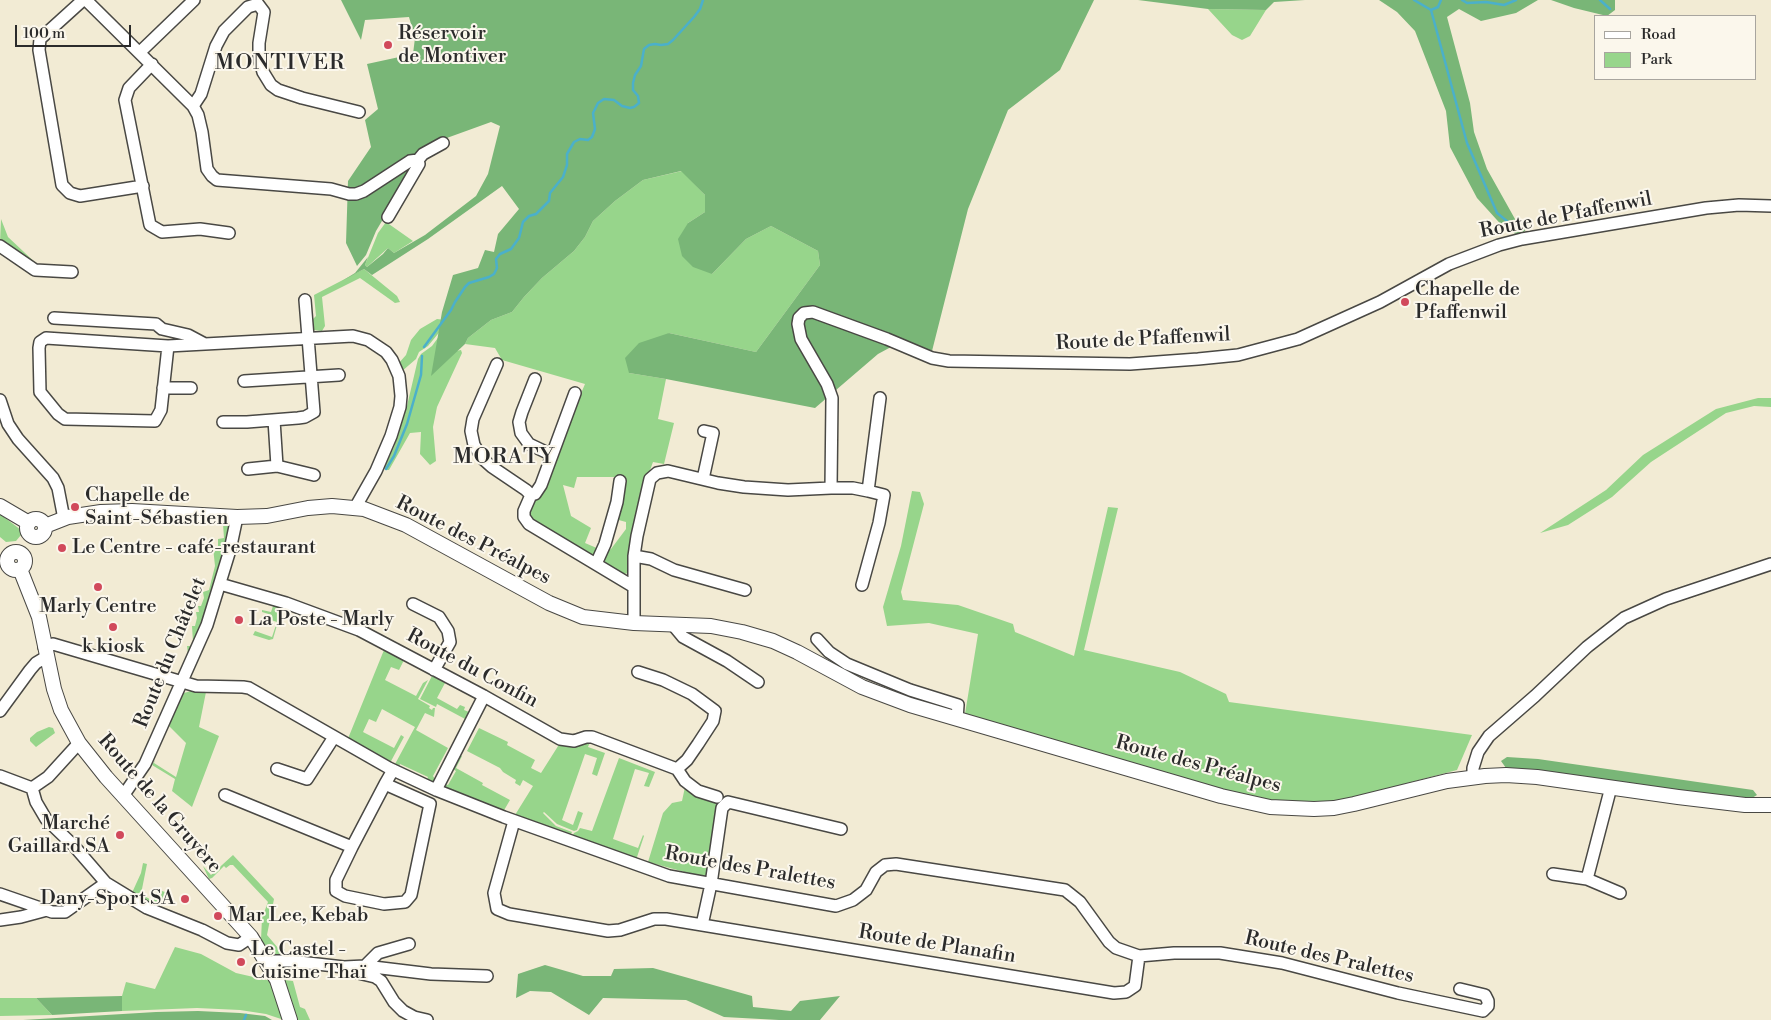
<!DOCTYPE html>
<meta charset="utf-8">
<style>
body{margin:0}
#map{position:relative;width:1771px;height:1020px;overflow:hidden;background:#f2ebd4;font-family:"Libre Bodoni",serif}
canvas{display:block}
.legend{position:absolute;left:1594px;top:15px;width:162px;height:65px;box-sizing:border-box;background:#fbf7ec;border:1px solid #a8a59f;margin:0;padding:6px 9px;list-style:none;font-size:15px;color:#2b2b2b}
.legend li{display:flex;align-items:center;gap:10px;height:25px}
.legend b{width:25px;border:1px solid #a8a59f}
.scale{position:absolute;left:15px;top:25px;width:116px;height:22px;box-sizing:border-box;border:2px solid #2b2b2b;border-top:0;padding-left:6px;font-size:15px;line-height:18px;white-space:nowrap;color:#2b2b2b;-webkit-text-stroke:4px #fbf7ec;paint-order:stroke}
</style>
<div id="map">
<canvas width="1771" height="1020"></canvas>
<ul class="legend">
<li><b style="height:6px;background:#fff"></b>Road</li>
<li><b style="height:14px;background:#97d58b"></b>Park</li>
</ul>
<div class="scale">100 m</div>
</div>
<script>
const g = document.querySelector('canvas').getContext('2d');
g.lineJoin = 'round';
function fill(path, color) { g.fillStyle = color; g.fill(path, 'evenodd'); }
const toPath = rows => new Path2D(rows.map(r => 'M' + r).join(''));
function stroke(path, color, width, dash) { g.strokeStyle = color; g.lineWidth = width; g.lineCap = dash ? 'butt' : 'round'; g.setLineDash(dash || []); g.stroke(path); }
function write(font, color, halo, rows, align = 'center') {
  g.font = font + ' "Libre Bodoni",serif'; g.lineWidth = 4; g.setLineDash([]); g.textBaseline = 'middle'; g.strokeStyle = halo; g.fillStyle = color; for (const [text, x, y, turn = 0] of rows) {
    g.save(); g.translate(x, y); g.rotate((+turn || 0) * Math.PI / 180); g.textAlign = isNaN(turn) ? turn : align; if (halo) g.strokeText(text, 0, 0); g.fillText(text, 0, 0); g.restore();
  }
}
fill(toPath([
 [1208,9,1266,10,1250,36,1242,40,1232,35],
 [682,171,705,195,705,212,688,223,712,274,746,239,771,226,818,251,820,265,756,352,669,333,629,373,666,379,658,419,674,423,664,464,653,462,649,473,645,478,632,530,629,548,628,573,621,575,604,563,602,559,604,552,611,549,626,529,626,522,615,519,626,477,577,477,574,488,563,485,571,516,591,528,585,543,599,549,594,559,530,520,529,515,534,498,538,495,585,384,502,360,495,348,465,344,468,338,491,320,512,312,524,297,542,278,574,251,585,237,593,221,615,201,643,180],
 [1,219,8,237,42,269,0,243],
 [386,222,413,241,394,253,388,248,367,267,365,265,378,233],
 [364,269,397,296,400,302,395,303,360,278,322,297,325,326,322,331,314,330,311,326,311,321,316,316,314,295],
 [437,319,446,320,447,323,428,346,419,352,416,359,401,372,398,364,406,355,411,340,420,329],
 [440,335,456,351,461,350,462,353,437,407,433,427,436,461,430,465,420,454,421,432,410,433,389,470,386,470,384,468,394,447,407,406,418,359,421,354,432,346],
 [1758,398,1771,398,1771,407,1754,406,1726,413,1651,462,1612,497,1568,525,1540,533,1606,490,1643,455,1716,409],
 [912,491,920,492,924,504,901,592,903,600,958,605,1013,624,1015,632,1074,656,1108,507,1118,508,1084,650,1180,672,1226,694,1229,702,1472,735,1457,770,1332,803,1275,802,1124,764,965,714,978,634,929,623,887,626,883,607,901,546],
 [0,514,21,530,21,535,16,541,6,542,0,537],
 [213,522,229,523,230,530,204,620,188,654,187,646,190,646,193,642,192,626,195,626,197,618,196,612,199,612,198,606,201,606,204,598,203,592,209,590,215,566,213,547,218,546,218,539,224,538,223,524,213,524],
 [252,599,280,607,281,611,273,639,269,640,253,635,255,631,272,637,277,622,271,620,272,615,262,612,262,610,271,612,273,606],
 [384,650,404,660,399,670,391,667,385,680,416,696,423,683,428,680,418,699,430,706,429,708,432,710,433,708,435,708,434,717,425,713,416,730,448,748,433,776,436,781,434,782,426,782,428,777,400,764,398,770,394,766,415,727,382,709,376,722,369,719,363,732,394,748,401,735,404,737,390,763,347,741],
 [432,676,445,683,437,698,457,709,460,705,465,707,464,710,469,712,470,710,467,720,437,704,436,707,420,699],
 [191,691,206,692,199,727,219,736,192,807,172,791,175,779,152,765,155,760,154,763,176,777,186,743,169,726,182,695,184,693],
 [49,727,53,728,55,733,36,747,30,741,30,738,37,732],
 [479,728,508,742,507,745,535,760,531,768,541,773,560,743,590,742,588,747,605,753,597,776,592,774,597,758,585,754,562,820,573,825,578,811,583,813,577,830,574,831,557,824,544,812,543,813,556,826,572,832,570,836,509,814,510,812,515,815,533,786,523,780,520,786,515,783,516,780,503,772,500,768,467,751],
 [457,754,462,756,456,768,483,783,482,785,510,800,503,812,444,787,443,783,448,785,456,771,449,767],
 [619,758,655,772,649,787,644,786,649,773,635,769,613,839,638,848,643,835,644,836,636,860,572,837,574,833,578,831,580,828,592,831],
 [685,787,719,800,709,873,703,877,648,862,663,813,672,803,682,801],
 [233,855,274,899,267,935,278,948,283,947,285,950,285,957,272,955,261,940,262,918,268,902,233,865,230,865,226,868,224,866,212,878,209,879,203,866,211,875],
 [143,863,147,864,141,894,153,901,159,890,165,892,169,896,165,903,151,907,131,895,141,873],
 [175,947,201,954,236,973,271,981,284,1020,266,1014,240,1010,197,1008,122,1011,122,996,126,982,155,989],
 [284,980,293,981,300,1007,305,1009,310,1020,296,1020,292,1001],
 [0,998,36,998,52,1015,0,1016]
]), '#97d58b');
fill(toPath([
 [341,0,1094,0,1060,70,1008,110,968,209,932,351,902,341,878,354,815,408,666,379,629,373,625,358,639,343,669,333,756,352,820,265,818,251,771,226,746,239,712,274,693,267,682,256,678,239,688,223,705,212,705,195,681,171,643,180,615,201,593,221,585,237,574,251,542,278,524,297,512,312,491,320,468,338,465,344,431,376,442,312,453,275,478,268,485,250,494,252,498,234,519,209,502,186,428,239,372,275,364,269,342,281,355,273,368,257,365,265,367,267,383,254,388,248,394,253,425,235,476,196,488,174,500,126,491,122,444,139,402,163,414,167,376,231,366,255,357,266,346,243,348,181,371,147,365,120,378,109,367,64,413,54,415,38,409,17,365,20,361,40],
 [1138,0,1305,0,1274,2,1266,10,1208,9],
 [1379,0,1538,0,1516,13,1481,21,1459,9,1447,17,1470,103,1474,132,1487,169,1515,219,1527,228,1521,236,1506,230,1477,198,1450,147,1446,111,1415,31,1397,12],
 [1551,0,1615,0,1615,10,1607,16,1574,8],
 [1507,757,1538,759,1753,790,1757,795,1752,798,1686,791,1559,773,1506,768,1501,761],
 [545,965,583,976,611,976,614,969,653,968,752,996,753,1007,791,1011,800,1001,840,996,820,1020,779,1020,724,1017,686,1000,603,998,589,1015,551,992,530,991,516,998,518,974],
 [122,996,122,1011,52,1015,36,998],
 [198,1011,240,1013,265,1016,272,1020,23,1020,156,1012]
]), '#79b677');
stroke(toPath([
 [1414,0,1431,10,1438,7,1441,0],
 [1462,0,1467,3,1486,2,1504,5,1516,0],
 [1600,0,1610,9],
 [1431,10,1467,143,1497,213,1518,230],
 [424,347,451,310,455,302,465,287,469,283,489,277,494,274,497,268,496,259,500,254,511,249,519,238,523,222,529,216,536,214,549,201,550,193,563,177,567,165,567,154,574,142,580,139,588,140,592,137,595,129,593,113,598,103,604,99,614,100,622,106,630,108,634,107,639,103,638,96,633,90,633,83,635,75,641,66,644,49,649,45,655,44,661,45,668,44,673,40,694,17,700,9,703,0],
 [386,469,394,456,407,424,421,375,422,356],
 [244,1020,246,1015]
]), '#4bb0ca', 2.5);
const minor = toPath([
 [83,0,40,39,39,50,62,185,70,193,80,196,143,186],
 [86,0,193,106,198,115,202,132,207,169,212,176,217,180,331,189,349,194,356,194,364,191,410,161,418,160],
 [140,52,194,0],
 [152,64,129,88,125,100,150,225,162,232,200,229,229,233],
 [193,106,201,94,216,46,224,31,248,7,258,4,264,12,259,43,259,58,263,72,271,85,278,90,302,98,359,112],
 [388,217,419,164,418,160,423,154,443,143],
 [0,246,35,270,72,272],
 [54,318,156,324,162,329,188,335,203,343],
 [168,346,161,410,155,421,65,419,58,414,40,392,39,348,40,342,46,338,168,346,353,336,368,340,386,352,392,360,399,376,401,396,400,407,391,436,376,471,355,508],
 [497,364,473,419,471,431,474,445,483,459,492,467,526,490,531,495,524,511,524,517,529,524,634,587],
 [535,379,522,412,519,422,521,433,529,444,552,455],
 [244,381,339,375],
 [163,388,191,388],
 [0,400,8,424,18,439,53,478,58,488,64,519],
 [223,422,247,422,298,418,305,417,314,412,305,300],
 [277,466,314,475],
 [248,469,277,466,274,420],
 [703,479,713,433,704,431],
 [831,488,853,488,868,491,880,398],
 [531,495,535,494,541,485,575,393],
 [634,556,651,559,674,570,745,590],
 [596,564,605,544,617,502,620,481],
 [220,584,286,603,359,630,484,696,560,739,574,741,586,737,592,737,677,769,687,760,698,744,713,721,715,711,692,694,663,680,638,672],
 [862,585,879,523,884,495,868,491],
 [413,604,439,617,448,631,450,642,434,670],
 [634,623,634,556,637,536,650,479,657,473,668,471,718,483,744,487,788,490,831,488,832,398,827,384,801,339,798,324,799,318,804,313,813,312,887,339,932,358,949,361,1130,364,1198,359,1238,355,1298,339,1380,302,1449,264,1499,245,1522,239,1706,208,1739,205,1771,206],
 [673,625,683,637,727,661,758,682],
 [817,639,829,652,847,664,910,690,958,705,957,719],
 [44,647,53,644,196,686,243,687,249,688,389,768,436,790,504,817,669,876,836,906,853,900,866,890,876,872,885,865,896,864,1065,890,1080,902,1109,942,1116,948,1139,956,1174,953,1220,953,1282,963,1398,993,1483,1011,1488,1006,1488,1001,1485,995,1460,989],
 [0,711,30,670,36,663,46,657],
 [277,769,307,779,334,737],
 [677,769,685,781,698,791,717,797],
 [0,776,32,788],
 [1473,777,1473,768,1478,752,1489,736,1535,696,1587,647,1624,618,1666,599,1771,564],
 [385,784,430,804,411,895,405,902,384,904,345,896,336,891,336,880,352,847,385,784,393,770],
 [32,788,36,802,46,819,74,846,106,883,147,908,202,930,227,943,239,945,251,937],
 [32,788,48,777,79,743],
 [436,790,484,696],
 [225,795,352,847],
 [123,796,145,764,207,625,230,550,237,517],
 [514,821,494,893,497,909,509,914,608,931,620,930,654,919,666,919,1114,993,1126,992,1135,986,1139,956],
 [1553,874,1587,879,1620,893],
 [1587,879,1611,787],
 [0,894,52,912,65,912,106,883],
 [0,920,21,917,47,910],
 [702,925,711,884,722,808,728,802,841,829],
 [267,963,275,961,290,961,344,967,365,966,431,974,487,976],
 [365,966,378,953,409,944],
 [348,969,354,972,375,977,381,981,394,1002,403,1011,414,1017,427,1020]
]);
const major = toPath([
 [0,506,29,523],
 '27 528a9 9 0 1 1 18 0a9 9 0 1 1-18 0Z',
 [45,526,68,517,101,512,132,511,237,517,267,516,308,508,332,506,364,509,406,525,549,603,583,617,634,623,711,626,742,632,773,641,797,652,862,687,910,705,1221,796,1270,807,1314,809,1334,808,1354,804,1447,781,1485,776,1506,775,1537,777,1678,797,1745,805,1771,805],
 '7 561a9 9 0 1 1 18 0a9 9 0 1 1-18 0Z',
 [20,569,39,617,54,689,61,710,79,743,106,777,251,937,277,980,290,1020]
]);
stroke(minor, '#494844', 14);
stroke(major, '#494844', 16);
stroke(minor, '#fff', 11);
stroke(major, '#fff', 14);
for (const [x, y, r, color] of [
 [388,45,5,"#d1495b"],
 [1405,302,5,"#d1495b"],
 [75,507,5,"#d1495b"],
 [62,548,5,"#d1495b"],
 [98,587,5,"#d1495b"],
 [239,620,5,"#d1495b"],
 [113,627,5,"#d1495b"],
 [120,835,5,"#d1495b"],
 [185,899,5,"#d1495b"],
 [218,916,5,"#d1495b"],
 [241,962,5,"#d1495b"]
]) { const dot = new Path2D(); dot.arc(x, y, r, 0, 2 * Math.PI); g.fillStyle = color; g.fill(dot); stroke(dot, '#fbf7ec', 2); }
write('20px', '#2b2b2b', '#fbf7ec', [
 ["Réservoir",398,34],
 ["de Montiver",398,57],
 ["Chapelle de",1415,290],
 ["Pfaffenwil",1415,313],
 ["Chapelle de",85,496],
 ["Saint-Sébastien",85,519],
 ["Le Centre - café-restaurant",72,548],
 ["Marly Centre",98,607,"center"],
 ["La Poste - Marly",249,620],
 ["k kiosk",113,647,"center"],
 ["Marché",110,824,"right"],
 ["Gaillard SA",110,847,"right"],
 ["Dany-Sport SA",175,899,"right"],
 ["Mar Lee, Kebab",228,916],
 ["Le Castel -",251,950],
 ["Cuisine Thaï",251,973]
], 'left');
write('20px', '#2b2b2b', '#fbf7ec', [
 ["Route de Pfaffenwil",1566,216,-11],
 ["Route de Pfaffenwil",1143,340,-3],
 ["Route des Préalpes",473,541,27],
 ["Route du Châtelet",171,653,-68],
 ["Route du Confin",472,669,28],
 ["Route des Préalpes",1198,765,15],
 ["Route de la Gruyère",159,804,49],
 ["Route des Pralettes",750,869,10],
 ["Route de Planafin",937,945,9],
 ["Route des Pralettes",1329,958,13]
]);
g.letterSpacing = '1px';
write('22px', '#2b2b2b', '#fbf7ec', [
 ["MONTIVER",280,64],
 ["MORATY",504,458]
]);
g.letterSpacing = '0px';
</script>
